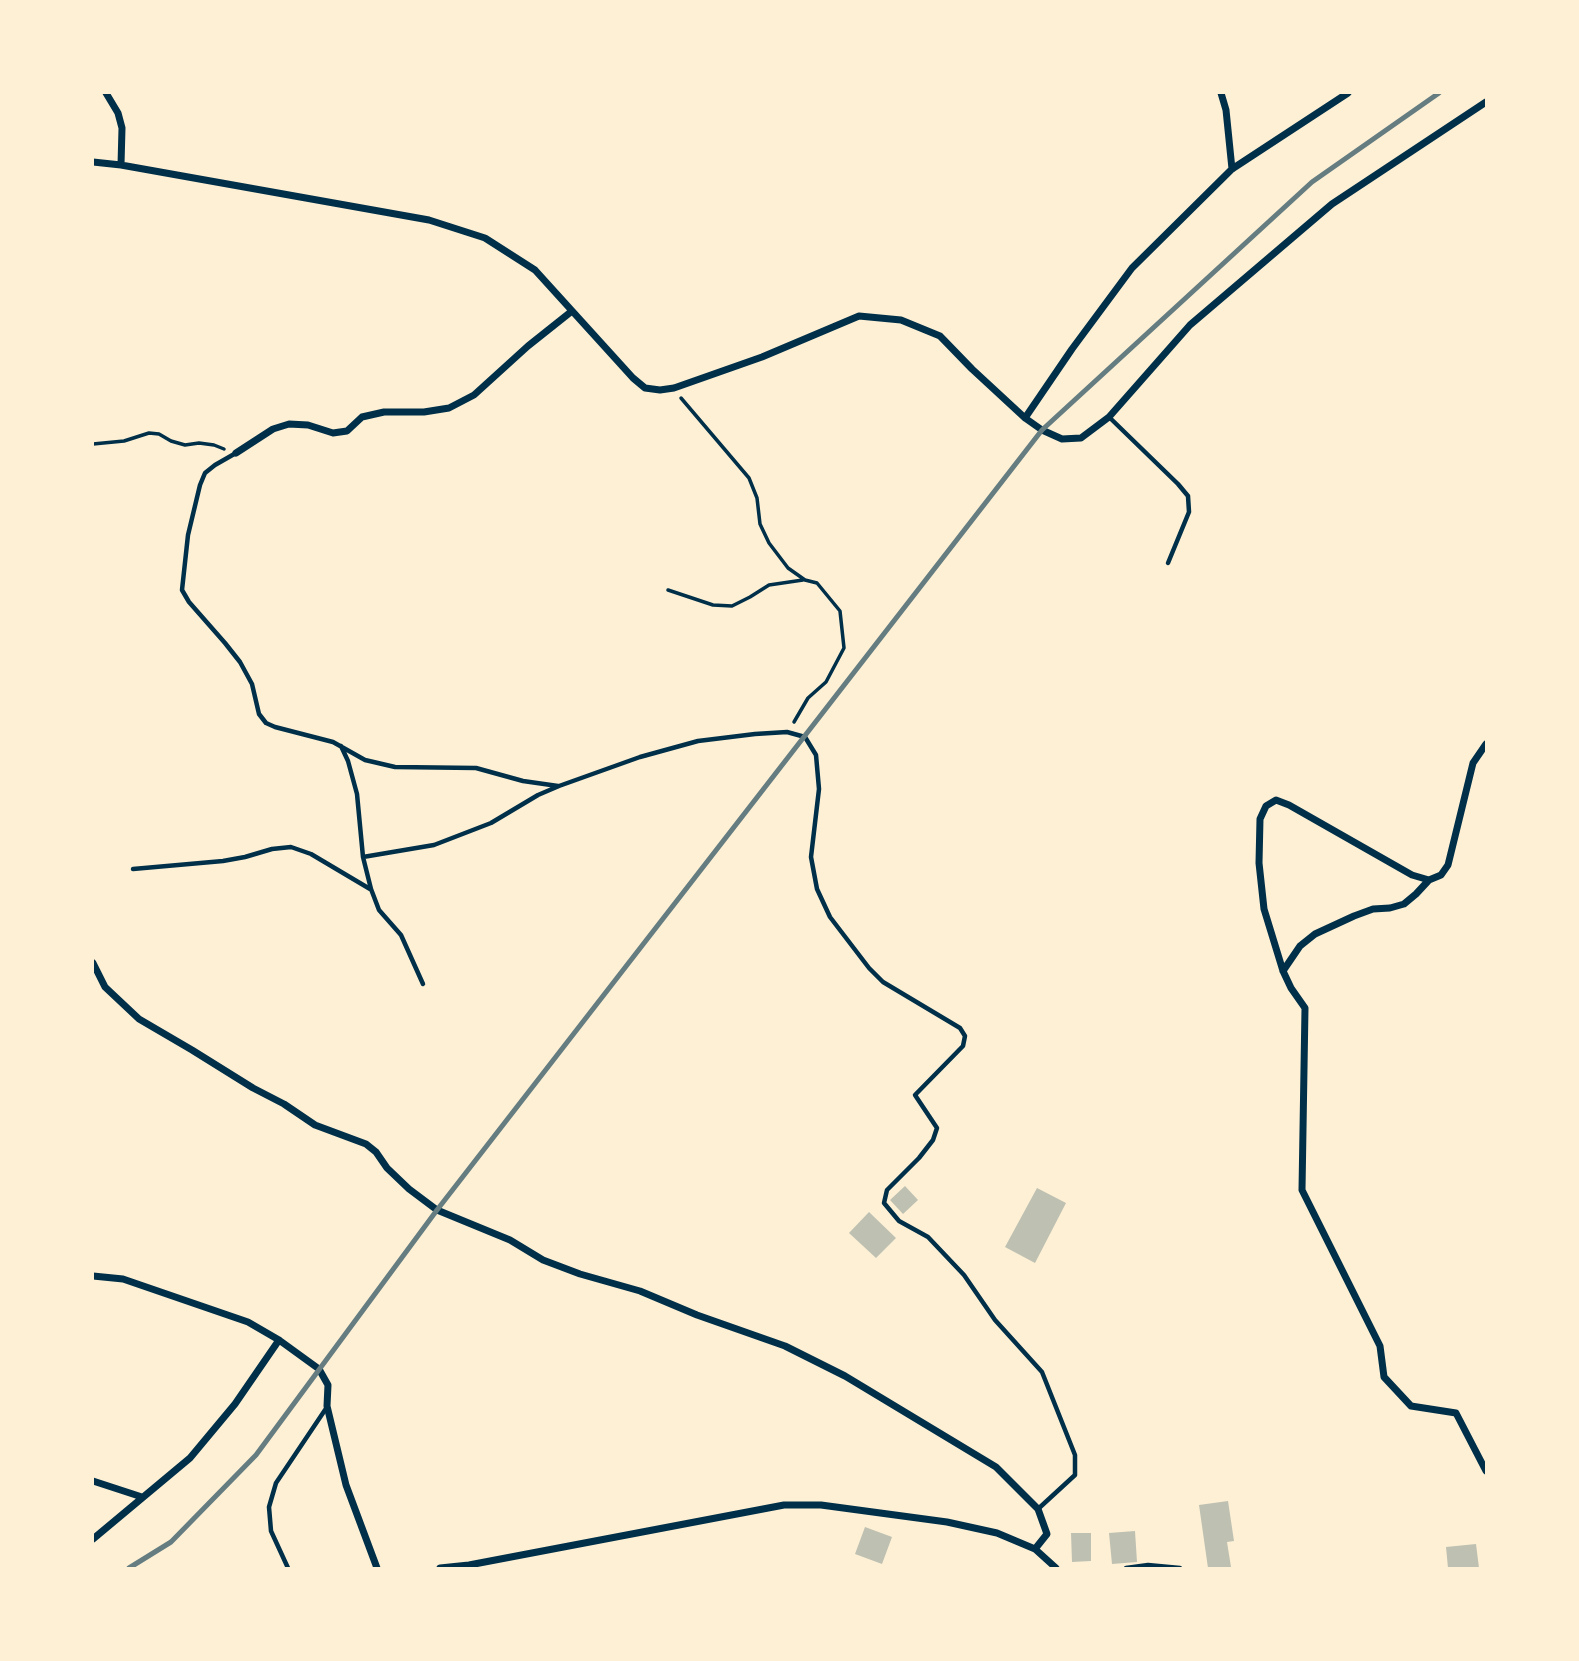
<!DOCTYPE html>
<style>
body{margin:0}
#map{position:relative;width:1579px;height:1661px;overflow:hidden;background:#fdf0d5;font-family:"DM Sans",sans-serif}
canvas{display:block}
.frame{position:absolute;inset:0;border:94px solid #fdf0d5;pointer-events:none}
</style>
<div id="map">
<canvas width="1579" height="1661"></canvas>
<div class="frame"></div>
</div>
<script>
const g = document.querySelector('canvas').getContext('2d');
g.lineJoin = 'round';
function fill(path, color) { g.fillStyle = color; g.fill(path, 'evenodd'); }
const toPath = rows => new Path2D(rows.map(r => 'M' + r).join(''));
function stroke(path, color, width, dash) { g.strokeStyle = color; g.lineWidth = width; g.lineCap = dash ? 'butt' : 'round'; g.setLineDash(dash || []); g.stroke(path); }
fill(toPath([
 [905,1186,918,1200,903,1214,890,1200],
 [1037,1188,1066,1203,1035,1263,1005,1247],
 [869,1212,896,1238,876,1258,849,1233],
 [1228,1501,1234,1541,1227,1542,1231,1567,1208,1568,1199,1505],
 [865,1527,892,1537,882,1564,855,1554],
 [1135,1531,1137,1562,1112,1564,1109,1533],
 [1071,1533,1091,1533,1091,1561,1072,1562],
 [1476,1544,1479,1568,1448,1568,1446,1547]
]), '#bec0b2');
stroke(toPath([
 [681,398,749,478,757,498,760,524,769,543,788,568,805,580,817,583,840,611,844,648,826,682,808,698,794,722],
 [93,444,124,441,149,433,159,434,171,441,185,445,199,443,214,445,224,449],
 [668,590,713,605,732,606,750,597,769,585,803,580]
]), '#003049', 3.5);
stroke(toPath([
 [1109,417,1178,484,1188,496,1189,512,1168,563],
 [236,453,215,465,205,473,200,485,188,535,182,590,189,602,225,643,240,662,252,684,259,714,266,723,275,727,333,742,365,760,395,767,476,768,523,781,558,786],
 [341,746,348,761,357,794,363,857,371,889,379,910,401,935,423,984],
 [363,857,434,845,491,823,538,795,559,786,640,757,698,741,755,734,787,732,805,737,816,755,819,789,811,857,817,889,830,917,869,968,883,982,960,1028,965,1036,963,1046,915,1095,937,1128,933,1140,919,1158,887,1190,884,1203,899,1221,928,1237,964,1275,995,1320,1042,1372,1075,1455,1075,1475,1038,1509],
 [133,869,223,861,245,857,272,849,291,847,311,854,370,889],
 [288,1568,271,1531,269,1507,276,1483,327,1407],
 [1126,1568,1148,1565,1180,1568]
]), '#003049', 4.5);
stroke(toPath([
 [106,93,118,113,122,128,121,165],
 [1221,93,1226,110,1232,169],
 [93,162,121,165,429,220,485,238,535,270,633,378,645,388,660,390,674,388,762,357,859,316,901,320,940,336,972,369,1025,418,1042,430,1062,439,1081,438,1109,417,1190,325,1332,204,1486,102],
 [1025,418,1072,349,1132,268,1232,169,1348,93],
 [236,453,273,429,289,424,308,425,333,433,347,431,362,417,384,412,424,412,449,408,474,395,528,346,572,311],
 [1429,880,1412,875,1289,805,1276,800,1266,806,1260,819,1259,863,1264,909,1283,971,1291,988,1305,1008,1302,1190,1380,1346,1384,1377,1411,1406,1456,1413,1486,1471],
 [93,963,105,987,139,1019,192,1050,253,1088,284,1104,315,1125,366,1144,376,1152,387,1168,409,1189,437,1210,510,1240,543,1260,580,1274,640,1291,697,1315,785,1346,845,1376,996,1467,1038,1509,1047,1534,1035,1549],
 [1283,971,1300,946,1315,934,1354,916,1373,909,1390,908,1404,904,1416,894,1429,880,1441,875,1448,865,1473,763,1486,744],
 [93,1276,123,1279,248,1322,279,1340,319,1369,328,1385,327,1406,346,1485,377,1568],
 [93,1481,142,1497],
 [93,1539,190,1458,235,1404,279,1340],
 [440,1568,469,1565,784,1505,821,1505,947,1522,997,1533,1035,1549,1056,1568]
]), '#003049', 7);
stroke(toPath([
 [129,1568,171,1542,256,1455,437,1210,1042,430,1312,182,1439,93]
]), '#657d81', 5);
</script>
